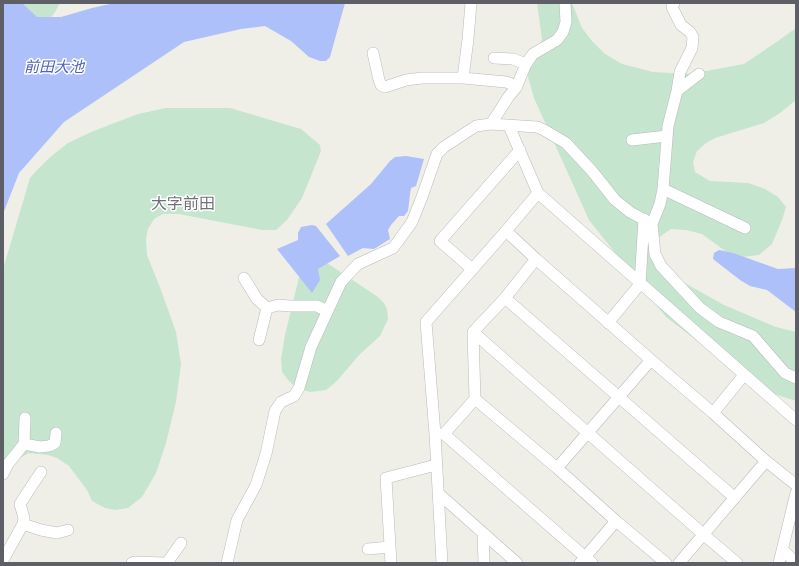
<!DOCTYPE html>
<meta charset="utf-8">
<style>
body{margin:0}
#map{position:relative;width:799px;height:566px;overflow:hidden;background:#efefe7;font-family:"Varela Round",sans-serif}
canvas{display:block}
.frame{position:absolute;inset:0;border:4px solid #5e5f66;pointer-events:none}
</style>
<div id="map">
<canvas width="799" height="566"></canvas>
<div class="frame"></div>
</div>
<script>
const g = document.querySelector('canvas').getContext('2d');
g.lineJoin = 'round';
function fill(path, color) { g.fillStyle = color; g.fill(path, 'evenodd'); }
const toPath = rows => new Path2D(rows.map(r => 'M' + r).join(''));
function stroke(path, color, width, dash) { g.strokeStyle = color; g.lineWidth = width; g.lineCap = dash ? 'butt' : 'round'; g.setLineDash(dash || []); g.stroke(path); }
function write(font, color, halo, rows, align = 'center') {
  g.font = font + ' "Varela Round","Noto Sans JP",sans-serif'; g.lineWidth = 3; g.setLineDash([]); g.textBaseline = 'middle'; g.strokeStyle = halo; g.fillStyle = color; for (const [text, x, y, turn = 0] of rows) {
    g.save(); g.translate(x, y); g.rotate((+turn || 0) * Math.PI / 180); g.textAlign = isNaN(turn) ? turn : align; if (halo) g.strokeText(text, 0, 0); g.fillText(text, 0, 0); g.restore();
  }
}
fill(toPath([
 [3,3,60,3,55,12,35,38],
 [537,3,572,3,582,28,592,41,605,54,622,64,653,72,690,74,744,64,778,41,796,28,796,100,780,113,764,123,715,138,706,143,697,151,693,162,695,172,710,181,748,183,765,189,778,197,786,207,782,220,772,244,759,255,742,257,728,253,702,234,686,230,671,229,658,238,655,256,665,272,724,305,776,327,796,332,796,401,753,387,730,366,666,317,589,220,534,98,528,77,529,64,536,55,542,39],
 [166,108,230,108,301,129,314,140,320,145,321,151,302,198,287,220,276,230,262,230,179,214,163,214,154,219,148,229,146,239,147,255,161,290,176,332,181,364,176,402,166,443,156,473,142,497,128,508,115,510,105,508,92,501,87,490,69,466,57,458,48,455,29,453,14,461,3,465,3,269,30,178,37,170,49,158,68,143,91,132,138,114],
 [318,257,378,297,384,303,387,309,388,319,380,336,359,355,337,381,326,390,310,392,296,388,288,380,282,372,281,359,285,335,300,273]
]), '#c5e5cf');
fill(toPath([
 [3,3,22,3,37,17,61,17,92,8,110,4,111,3,345,3,330,57,326,61,320,61,309,57,291,41,265,26,241,29,184,42,64,122,19,173,3,214],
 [406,156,424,159,416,186,411,188,410,194,408,211,404,216,399,216,391,225,388,230,390,239,374,249,363,248,348,256,326,224,371,184,390,161,395,157],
 [312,225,316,226,340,256,318,269,320,280,312,293,277,249,298,240,298,233,301,227],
 [719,250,733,253,778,269,796,268,796,312,767,290,750,286,740,280,713,259,714,253]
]), '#adc0f9');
const minor = toPath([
 [674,3,672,7,681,25,690,32,693,37,692,48,680,72,677,91],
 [373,53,379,80,381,85,385,87,406,80,422,78,463,78,506,82,517,86],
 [494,58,513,59,526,64],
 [699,74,677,91,668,126,663,189,660,204,652,224,655,254,661,266,700,308,719,322,753,336,785,373,796,378],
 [463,78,468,39,471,3],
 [491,124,509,96,516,88,526,64,533,54,557,40,563,32,566,22,565,3],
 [509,126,538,193,796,420],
 [632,140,667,136],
 [663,189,745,228],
 [506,231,536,259,651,360,713,413,766,461,796,485],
 [472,269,440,241,520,150],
 [244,278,257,299,267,308],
 [505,298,735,498],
 [608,323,640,284,644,219],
 [473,332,703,534,737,563],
 [259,340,267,308,278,305,290,306,317,306,327,311],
 [475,399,557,468,616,521,666,563],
 [713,413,744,375],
 [435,434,444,434,475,399,473,332,505,298,536,259],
 [444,434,592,563],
 [24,444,40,447,49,446,55,443,56,433],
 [557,468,651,360],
 [3,474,8,464,24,444,25,418],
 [438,493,517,563],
 [23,524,24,518,20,504,31,487,41,472],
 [483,533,484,563],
 [368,549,390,547],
 [783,550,796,563],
 [3,560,23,524,41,530,57,533,68,530],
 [132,563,135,562,164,563],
 [167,563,181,543],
 [227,563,237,520,256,485,266,454,275,411,281,402,294,396,299,388,311,347,341,282,358,264,393,248,399,240,412,222,422,197,437,154,444,147,476,126,491,124,537,127,544,130,566,143,592,171,615,200,630,212,652,224],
 [391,563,386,478,436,465],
 [442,563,435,434,426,322,506,231,538,193],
 [580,563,616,521],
 [679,563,766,461],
 [779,563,796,493]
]);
stroke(minor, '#b9b9bf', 12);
stroke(minor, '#fff', 11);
write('italic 15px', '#5063bc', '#fff', [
 ["前田大池",54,68]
]);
write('16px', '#6f7178', '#fff', [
 ["大字前田",183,205]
]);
</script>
